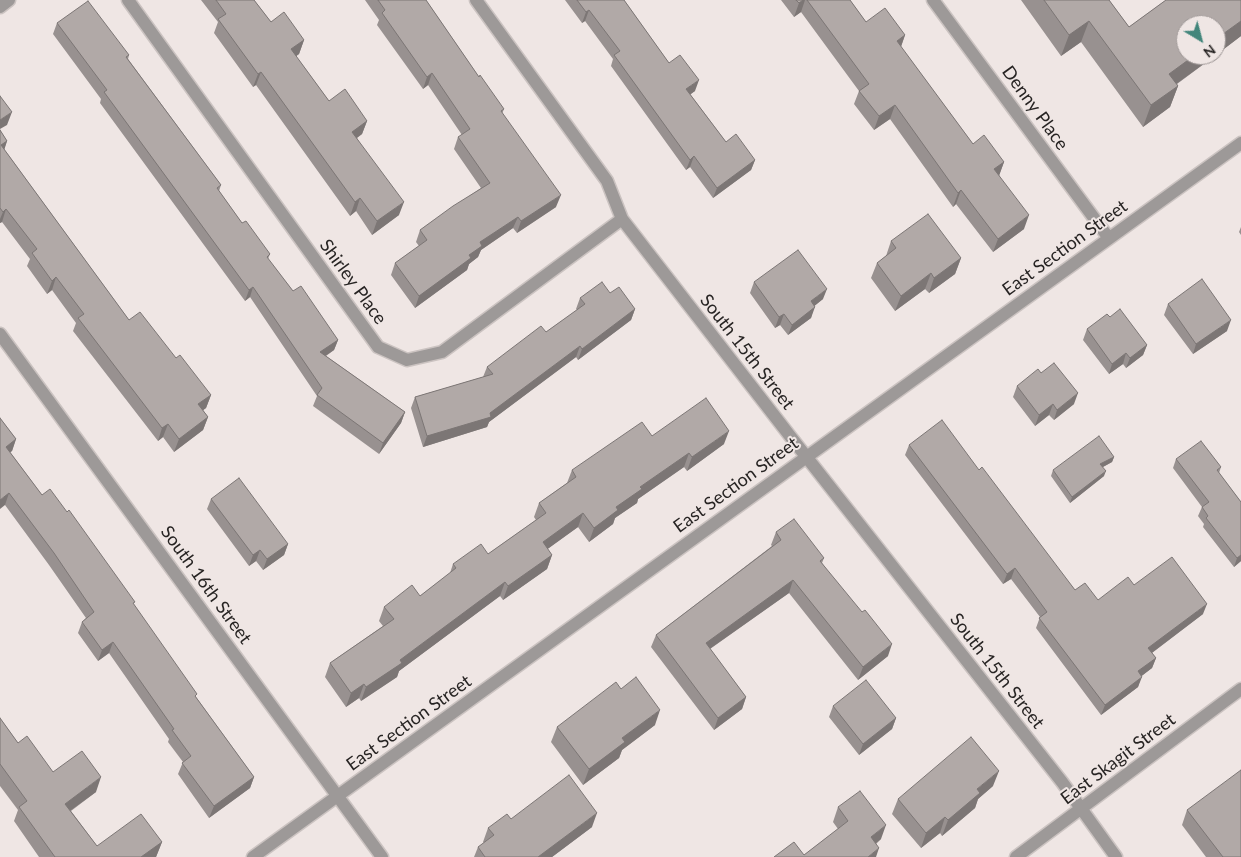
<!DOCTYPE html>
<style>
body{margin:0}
#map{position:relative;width:1241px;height:857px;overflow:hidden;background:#efe6e4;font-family:Lato,sans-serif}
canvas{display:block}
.north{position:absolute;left:1176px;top:15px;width:50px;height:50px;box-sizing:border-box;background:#efe6e4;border:1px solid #9f9897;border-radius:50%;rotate:143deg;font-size:14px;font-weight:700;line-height:20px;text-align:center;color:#272423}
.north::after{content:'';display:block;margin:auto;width:18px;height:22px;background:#42867b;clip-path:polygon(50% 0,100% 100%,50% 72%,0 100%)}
</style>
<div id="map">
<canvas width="1241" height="857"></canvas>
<div class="north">N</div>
</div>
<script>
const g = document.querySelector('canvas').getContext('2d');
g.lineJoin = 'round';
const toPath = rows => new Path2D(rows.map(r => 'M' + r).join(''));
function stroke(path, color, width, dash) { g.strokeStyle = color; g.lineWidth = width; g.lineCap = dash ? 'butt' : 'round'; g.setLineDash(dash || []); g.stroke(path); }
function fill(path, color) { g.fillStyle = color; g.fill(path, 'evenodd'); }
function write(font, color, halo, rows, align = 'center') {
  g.font = font + ' Lato,sans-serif'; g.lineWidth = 4; g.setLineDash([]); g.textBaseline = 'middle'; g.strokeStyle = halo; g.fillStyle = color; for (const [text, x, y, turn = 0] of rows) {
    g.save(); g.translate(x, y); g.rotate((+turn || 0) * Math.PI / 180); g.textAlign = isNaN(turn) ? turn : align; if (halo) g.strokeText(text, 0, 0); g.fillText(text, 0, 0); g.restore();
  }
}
const minor = toPath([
 [128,0,378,347,407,360,442,352,622,219],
 [476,0,607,181,622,219,790,436,1062,782,1116,857],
 [933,0,1108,237],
 [0,7,9,0],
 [0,334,382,857],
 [253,857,1241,143],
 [1016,857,1241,689]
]);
stroke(minor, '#cbc3c1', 15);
stroke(minor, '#9d9998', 12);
fill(toPath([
 [201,0,254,0,271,22,304,40,299,54,296,56,329,101,367,121,362,134,357,138,399,215,372,235,356,211,350,216,256,85,253,87,214,33,218,22],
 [365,0,426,0,479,77,504,109,502,114,556,207,517,233,513,228,481,250,478,257,469,264,467,270,415,308,391,275,395,263,419,246,416,242,420,230,481,188,454,149,458,137,462,135,428,85,423,89,377,25,379,20],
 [565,0,624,0,669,63,695,91,690,94,726,142,755,160,751,170,713,198,690,167,686,170,611,66,613,59,585,21,582,23],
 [781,0,850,0,866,22,905,35,901,47,973,144,1004,162,999,175,1024,229,993,252,956,204,953,207,890,119,874,130,854,104,859,91,801,12,794,17],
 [1021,0,1109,0,1129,27,1166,0,1241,0,1241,36,1216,55,1216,25,1186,25,1186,55,1216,55,1177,84,1178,86,1170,107,1143,127,1081,42,1061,56],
 [57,23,129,55,128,59,221,185,219,191,242,223,270,254,268,259,293,291,338,340,334,350,326,356,405,412,401,423,379,454,313,406,317,396,250,297,245,301,100,103,101,99,53,34],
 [0,130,7,141,4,149,129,320,176,358,211,395,206,408,203,410,208,417,203,430,174,452,163,437,158,441,73,331,76,323,52,290,47,294,27,266,30,259,2,222,0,223],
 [1241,227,1241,235,1239,232],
 [891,241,961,258,955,274,929,293,925,289,895,311,871,278,877,263,886,256],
 [754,282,823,299,814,306,811,318,788,335,780,325,775,328,750,293],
 [610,293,635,309,631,320,578,360,576,357,489,422,487,427,423,447,411,408,415,397,483,377,487,367,546,332,577,310,576,309,580,298],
 [1168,304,1227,331,1193,354,1164,315],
 [1110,317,1147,345,1143,355,1126,368,1123,364,1109,374,1083,340,1087,329],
 [1017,386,1074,404,1054,420,1049,415,1035,426,1013,397],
 [0,418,16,439,12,451,10,452,42,495,134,605,196,697,254,777,250,788,209,818,178,774,183,762,168,742,169,739,109,653,98,661,78,633,82,622,86,618,49,565,5,505],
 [652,436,724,444,687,471,684,467,638,499,637,503,615,518,613,524,589,542,578,527,547,549,552,555,547,569,503,600,500,596,399,671,397,677,361,701,359,698,346,707,325,677,330,663,383,626,379,621,384,607,420,596,450,573,453,564,488,554,536,520,534,517,539,503,567,483,572,470],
 [909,445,979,470,1075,590,1098,600,1134,585,1203,614,1152,653,1156,658,1152,668,1141,676,1138,687,1101,715,1036,628,1040,617,1011,579,1003,584,905,455],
 [1114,457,1112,462,1103,467,1104,476,1070,503,1051,476,1053,470],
 [1176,459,1221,467,1219,473,1241,502,1241,561,1234,567,1203,527,1204,524,1198,516,1202,507,1173,468],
 [211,499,288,544,284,555,263,570,256,561,249,566,207,509],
 [776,532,824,558,822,563,888,656,858,680,789,593,710,649,746,697,742,709,714,730,651,647,656,635,772,546,771,545],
 [621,689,655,725,622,750,619,758,583,785,551,742,557,727],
 [833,706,896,718,892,729,859,755,829,717],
 [0,718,18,743,53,772,96,792,71,811,97,846,162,842,156,857,39,857,14,821,18,810,0,786],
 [993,786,978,799,975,808,942,836,940,833,921,848,892,814,898,799],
 [838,807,881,839,876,844,804,855,838,829,833,822],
 [1187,810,1241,857,1206,857,1182,825],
 [511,819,592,827,552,857,474,857,478,847,484,843,483,842,488,828]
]), '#989190');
fill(toPath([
 [803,0,805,0,801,12,794,17,799,3],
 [589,10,585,21,582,23,586,12],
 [1089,21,1081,42,1061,56,1069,35],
 [1241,21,1241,36,1216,55,1216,39],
 [905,35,900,49,897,41],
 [304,40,299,54,287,63,291,49],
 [1195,55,1216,55,1161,95,1169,74],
 [261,72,256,85,253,87,258,74],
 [432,73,428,85,423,89,427,77],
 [699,80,695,91,683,100,686,89],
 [1178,86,1170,107,1143,127,1151,105],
 [895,105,890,119,874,130,879,116],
 [12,112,7,125,0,129,0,120],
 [367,121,362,134,347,145,352,132],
 [7,141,3,154,1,145],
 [694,156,690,167,686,170,690,160],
 [755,160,751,170,713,198,717,188],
 [1004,162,999,176,994,169],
 [961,190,956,204,953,207,958,193],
 [561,195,556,207,517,233,521,221],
 [360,198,356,211,350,216,355,202],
 [404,202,399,215,372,235,377,221],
 [6,209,2,222,0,223,0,219,3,212],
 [1029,215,1024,229,993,252,998,239],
 [518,217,513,228,481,250,478,257,469,264,467,270,415,308,419,296,480,242],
 [961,258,955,274,929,293,934,278],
 [931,273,925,289,895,311,901,296],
 [56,277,52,290,47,294,52,281],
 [253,287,250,297,245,301,249,290],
 [827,289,823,299,807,312,811,301],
 [815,307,811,318,788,335,792,325],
 [635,309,631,320,578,360,582,349],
 [784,314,780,325,775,328,779,317],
 [1231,320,1227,331,1193,354,1196,344],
 [338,340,334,350,316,362,320,352],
 [1147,345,1143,355,1126,368,1130,358],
 [580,346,576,357,489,422,487,427,423,447,427,436,490,413],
 [1126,353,1123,364,1109,374,1112,364],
 [1078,393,1074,404,1054,420,1057,410],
 [211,395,206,408,194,417,198,404],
 [1053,404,1049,415,1035,426,1039,415],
 [405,412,401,423,379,454,383,443],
 [208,417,203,430,174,452,179,439],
 [168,424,163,437,158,441,162,428],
 [729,431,724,444,687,471,692,457],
 [16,439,12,451,2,458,6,447],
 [689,453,684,467,638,499,637,503,615,518,613,524,589,542,594,528,616,507,640,487],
 [1114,457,1112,462,1099,469,1100,464],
 [1106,471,1104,476,1070,503,1072,497],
 [9,493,5,505,0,509,0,500],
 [583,513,578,527,538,556,543,542],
 [288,544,284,555,263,570,267,559],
 [260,550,256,561,249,566,253,555],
 [552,555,547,569,503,600,508,586],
 [1241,555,1241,561,1234,567,1237,558],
 [1015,568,1011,579,1003,584,1007,574],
 [793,580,789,593,701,655,706,643],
 [505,582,500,596,399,671,397,677,361,701,366,687,400,660],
 [1207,604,1203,614,1145,658,1148,648],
 [113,642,109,653,98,661,102,650],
 [892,644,888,656,858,680,863,667],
 [1156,658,1152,668,1134,682,1138,671],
 [1142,677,1138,687,1101,715,1105,705],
 [364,684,359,698,346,707,351,693],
 [746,697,742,709,714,730,718,718],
 [660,710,655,725,622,750,619,758,583,785,589,769,622,738],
 [896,718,892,729,859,755,863,744],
 [999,771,993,786,978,799,975,808,942,836,948,820,977,789],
 [101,777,96,792,60,818,65,804],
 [254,777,250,788,209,818,214,806],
 [597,813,592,827,552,857,538,857],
 [945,817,940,833,921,848,926,833],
 [886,825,881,839,866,851,871,837],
 [162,842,156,857,141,857],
 [879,848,876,857,868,857]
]), '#7c7675');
const building = toPath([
 [216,0,254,0,271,22,284,12,304,40,291,49,329,101,345,89,367,121,352,132,404,202,377,221,360,198,355,202,261,72,258,74,218,19,226,14,216,0],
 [378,0,426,0,479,77,480,75,504,109,501,111,561,195,521,221,518,217,480,242,482,246,469,255,471,258,419,296,395,263,427,240,420,230,453,206,490,183,458,137,470,129,432,73,427,77,382,13,385,10,378,0],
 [577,0,624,0,669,63,680,55,699,80,686,89,726,142,736,134,755,160,717,188,694,156,690,160,614,55,620,51,589,10,586,12,577,0],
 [796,0,803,0,799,3,796,0],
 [807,0,850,0,866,22,885,8,905,35,897,41,973,144,984,135,1004,162,994,169,1029,215,998,239,961,190,958,193,895,105,879,116,859,91,869,84,807,0],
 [1044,0,1109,0,1129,27,1166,0,1241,0,1241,21,1216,39,1216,25,1186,25,1186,55,1195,55,1169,74,1178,86,1151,105,1089,21,1069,35,1044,0],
 [88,1,129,55,126,57,221,185,217,188,242,223,246,221,270,254,267,257,293,291,301,286,338,340,320,352,405,412,383,443,317,395,322,388,253,287,249,290,104,92,107,90,57,23,88,1],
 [0,96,12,112,0,120,0,96],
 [0,130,7,141,1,145,129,320,140,312,176,358,180,355,211,395,198,404,208,417,179,439,168,424,162,428,78,318,84,314,56,277,52,281,32,253,37,249,6,209,3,212,0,208,0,130],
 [928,214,961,258,934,278,931,273,901,296,877,263,896,248,891,241,928,214],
 [798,250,827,289,811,301,815,307,792,325,784,314,779,317,754,282,798,250],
 [1202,279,1231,320,1196,344,1168,304,1202,279],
 [602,282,610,293,619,287,635,309,582,349,580,346,490,413,491,417,427,436,415,397,493,374,487,367,541,326,546,332,585,304,580,298,602,282],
 [1120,309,1147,345,1130,358,1126,353,1112,364,1087,329,1107,314,1110,317,1120,309],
 [1054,363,1078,393,1057,410,1053,404,1039,415,1017,386,1038,369,1041,373,1054,363],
 [706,398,729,431,692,457,689,453,640,487,642,489,616,507,618,510,594,528,583,513,543,542,552,555,508,586,505,582,400,660,402,663,366,687,364,684,351,693,330,663,394,619,384,607,412,585,420,596,456,568,453,564,481,544,488,554,546,513,539,503,576,477,572,470,642,422,652,436,706,398],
 [0,418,16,439,6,447,42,495,50,489,67,512,69,510,135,602,133,603,197,694,195,696,254,777,214,806,182,763,191,756,172,730,174,729,113,642,102,650,82,622,94,612,54,553,9,493,0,500,0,418],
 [942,420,979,470,982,467,1075,590,1085,583,1098,600,1128,577,1134,585,1172,557,1207,604,1148,648,1156,658,1138,671,1142,677,1105,705,1039,618,1047,612,1015,568,1007,574,909,445,942,420],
 [1099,436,1114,457,1100,464,1106,471,1072,497,1053,470,1099,436],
 [1201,441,1221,467,1217,470,1241,502,1241,555,1237,558,1206,518,1208,516,1202,507,1209,502,1176,459,1201,441],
 [239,478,288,544,267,559,260,550,253,555,211,499,239,478],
 [794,519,824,558,820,561,862,612,865,610,892,644,863,667,793,580,706,643,746,697,718,718,656,635,781,540,776,532,794,519],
 [636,677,660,710,622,738,625,742,589,769,557,727,616,682,621,689,636,677],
 [866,680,896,718,863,744,833,706,866,680],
 [0,718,18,743,27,736,53,772,82,751,101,777,65,804,97,846,141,814,162,842,141,857,55,857,19,807,27,801,0,764,0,718],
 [971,737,999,771,977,789,980,793,948,820,945,817,926,833,898,799,971,737],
 [1241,770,1241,857,1223,857,1187,810,1241,770],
 [569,775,597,813,538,857,485,857,478,847,494,835,488,828,507,814,511,819,569,775],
 [860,791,886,825,871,837,879,848,868,857,774,857,794,842,804,855,848,821,838,807,860,791]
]);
fill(building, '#b1a9a7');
stroke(building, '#7c7675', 1);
write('18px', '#272423', '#efe6e4', [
 ["Denny Place",1035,108,54],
 ["East Section Street",1065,248,-36],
 ["Shirley Place",353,282,54],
 ["South 15th Street",747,352,52],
 ["East Section Street",736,485,-36],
 ["South 16th Street",206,585,54],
 ["South 15th Street",997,671,52],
 ["East Section Street",409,723,-36],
 ["East Skagit Street",1118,759,-37]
]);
</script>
